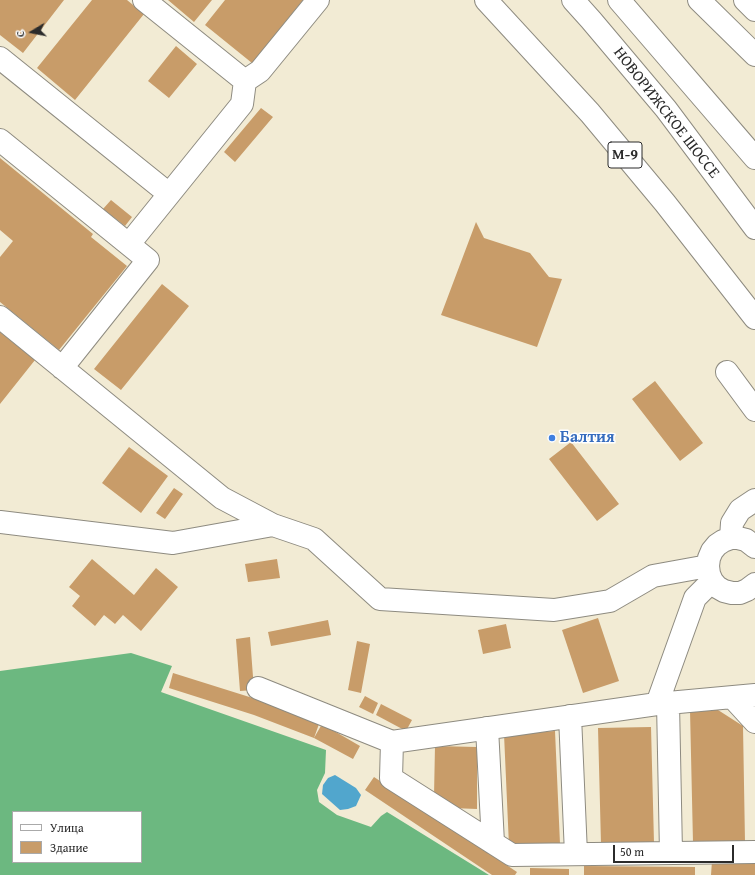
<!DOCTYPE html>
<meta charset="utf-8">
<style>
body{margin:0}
#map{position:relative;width:755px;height:875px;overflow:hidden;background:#f2ebd4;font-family:"Gentium Book Plus",serif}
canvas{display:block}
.legend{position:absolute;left:12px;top:811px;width:130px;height:52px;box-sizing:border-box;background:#fff;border:1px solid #aaa;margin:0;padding:5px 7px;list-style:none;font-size:12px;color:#2b2b2b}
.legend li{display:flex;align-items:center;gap:8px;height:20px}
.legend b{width:20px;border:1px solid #aaa}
.north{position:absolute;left:12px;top:12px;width:40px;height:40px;-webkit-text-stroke:3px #fff;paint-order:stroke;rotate:260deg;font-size:11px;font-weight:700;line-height:16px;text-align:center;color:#2b2b2b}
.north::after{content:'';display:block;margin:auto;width:14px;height:18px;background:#2b2b2b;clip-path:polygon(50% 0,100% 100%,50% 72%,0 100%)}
.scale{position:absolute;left:613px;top:845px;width:121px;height:18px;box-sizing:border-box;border:2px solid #2b2b2b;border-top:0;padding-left:5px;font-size:12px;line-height:14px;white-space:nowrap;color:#2b2b2b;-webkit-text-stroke:3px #fff;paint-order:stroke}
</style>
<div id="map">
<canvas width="755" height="875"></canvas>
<ul class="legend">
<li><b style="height:5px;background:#fff"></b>Улица</li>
<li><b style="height:11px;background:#c89c69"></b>Здание</li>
</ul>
<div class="north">С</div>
<div class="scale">50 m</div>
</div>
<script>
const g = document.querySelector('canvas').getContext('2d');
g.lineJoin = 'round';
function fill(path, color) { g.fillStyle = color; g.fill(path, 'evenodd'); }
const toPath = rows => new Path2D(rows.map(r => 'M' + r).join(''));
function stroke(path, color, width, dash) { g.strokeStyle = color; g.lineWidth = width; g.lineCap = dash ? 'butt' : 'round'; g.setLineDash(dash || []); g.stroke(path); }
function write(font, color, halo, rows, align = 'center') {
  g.font = font + ' "Gentium Book Plus",serif'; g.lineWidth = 3; g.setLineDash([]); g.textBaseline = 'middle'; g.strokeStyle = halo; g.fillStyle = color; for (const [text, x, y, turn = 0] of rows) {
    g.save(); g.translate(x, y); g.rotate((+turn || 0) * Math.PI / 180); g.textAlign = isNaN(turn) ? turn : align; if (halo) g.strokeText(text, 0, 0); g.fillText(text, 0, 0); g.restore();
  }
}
fill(toPath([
 [131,653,172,666,161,692,326,750,325,773,317,790,319,802,337,815,371,827,381,816,387,812,489,875,0,875,0,671],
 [13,812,141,812,141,862,13,862]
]), '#6cb880');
fill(toPath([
 [335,775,356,788,361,795,356,806,348,809,340,810,322,794,323,785,328,778]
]), '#51a6cd');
fill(toPath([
 [0,0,64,0,23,53,0,35],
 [92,0,127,0,144,14,75,100,37,68],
 [168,0,212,0,194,22],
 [225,0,303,0,252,63,205,25],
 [176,46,197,64,169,98,148,81],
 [261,108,273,117,235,162,224,152],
 [0,158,93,234,91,237,127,266,59,350,0,302,0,257,13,241,0,230],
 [111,200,132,217,125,226,103,209],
 [476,222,484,238,530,253,549,277,562,279,537,347,441,315],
 [162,284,189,306,121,390,94,369],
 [0,332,35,360,0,404],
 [655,381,703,443,680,461,632,399],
 [571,442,619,504,597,521,549,459],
 [129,447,168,476,141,513,102,483],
 [174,488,183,494,165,519,156,513],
 [92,559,134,595,156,568,178,587,141,631,123,615,115,624,104,615,95,626,72,606,80,596,69,587],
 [277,559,280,578,248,582,245,564],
 [598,618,619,681,583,693,562,630],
 [328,620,331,635,271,646,268,632],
 [506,624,511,648,483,654,478,630],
 [250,637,254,690,240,691,236,639],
 [357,641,370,644,361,693,348,690],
 [173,673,259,700,319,724,314,738,322,724,360,746,353,759,314,738,254,715,169,688],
 [365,696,378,703,373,714,359,707],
 [381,704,412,720,406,731,376,715],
 [690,710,718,710,743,726,745,842,693,843],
 [651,727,654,843,601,844,598,728],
 [555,731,560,844,509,846,504,734],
 [435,746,477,747,477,809,452,808,434,796],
 [374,777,517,872,515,875,492,875,365,790],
 [712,861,755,861,755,875,711,875],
 [584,866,695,867,695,875,584,875],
 [530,868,569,869,569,875,530,875]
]), '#c89c69');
const minor = toPath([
 [619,0,755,158],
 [699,0,755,55],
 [745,0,755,10],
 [0,58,169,194],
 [245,81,260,71,318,0],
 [0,140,148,260,62,368],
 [129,244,242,104,245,81,144,0],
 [0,317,222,498,273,525,314,539,380,599,554,610,610,601,653,576,708,566],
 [727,372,755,410],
 [0,522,173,543,273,525],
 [731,538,732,523,740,510,755,500],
 [755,547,746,540,738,538,731,538,723,541,717,545,712,551,709,558,708,566,709,574,712,581,717,587,724,591,732,593,740,593,747,590,755,584],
 [258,688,392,742,657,704,755,695],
 [733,698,755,722],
 [668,703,671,853],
 [657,704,695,598,712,581],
 [570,716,576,854],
 [487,728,493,843],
 [392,742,391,778,512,855,755,852]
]);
const highway = toPath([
 [486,0,590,113,665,203,755,318],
 [573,0,591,20,666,109,755,228]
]);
stroke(minor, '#8e8b80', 24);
stroke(highway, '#8e8b80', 24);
stroke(minor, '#fff', 22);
stroke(highway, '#fff', 22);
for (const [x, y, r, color] of [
 [552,438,4,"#3f7fe0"]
]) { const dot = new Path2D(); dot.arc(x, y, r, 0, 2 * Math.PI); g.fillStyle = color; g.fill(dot); stroke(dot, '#fff', 1.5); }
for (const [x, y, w] of [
 [625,155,34]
]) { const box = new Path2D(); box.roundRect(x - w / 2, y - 13, w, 26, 3); g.fillStyle = '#fff'; g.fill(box); stroke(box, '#2b2b2b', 1); }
write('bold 15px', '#2b2b2b', null, [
 ["М-9",625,155]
]);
write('16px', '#2b2b2b', '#fff', [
 ["НОВОРИЖСКОЕ ШОССЕ",666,113,52]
]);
write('bold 16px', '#366cbe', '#fff', [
 ["Балтия",560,438]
], 'left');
</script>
